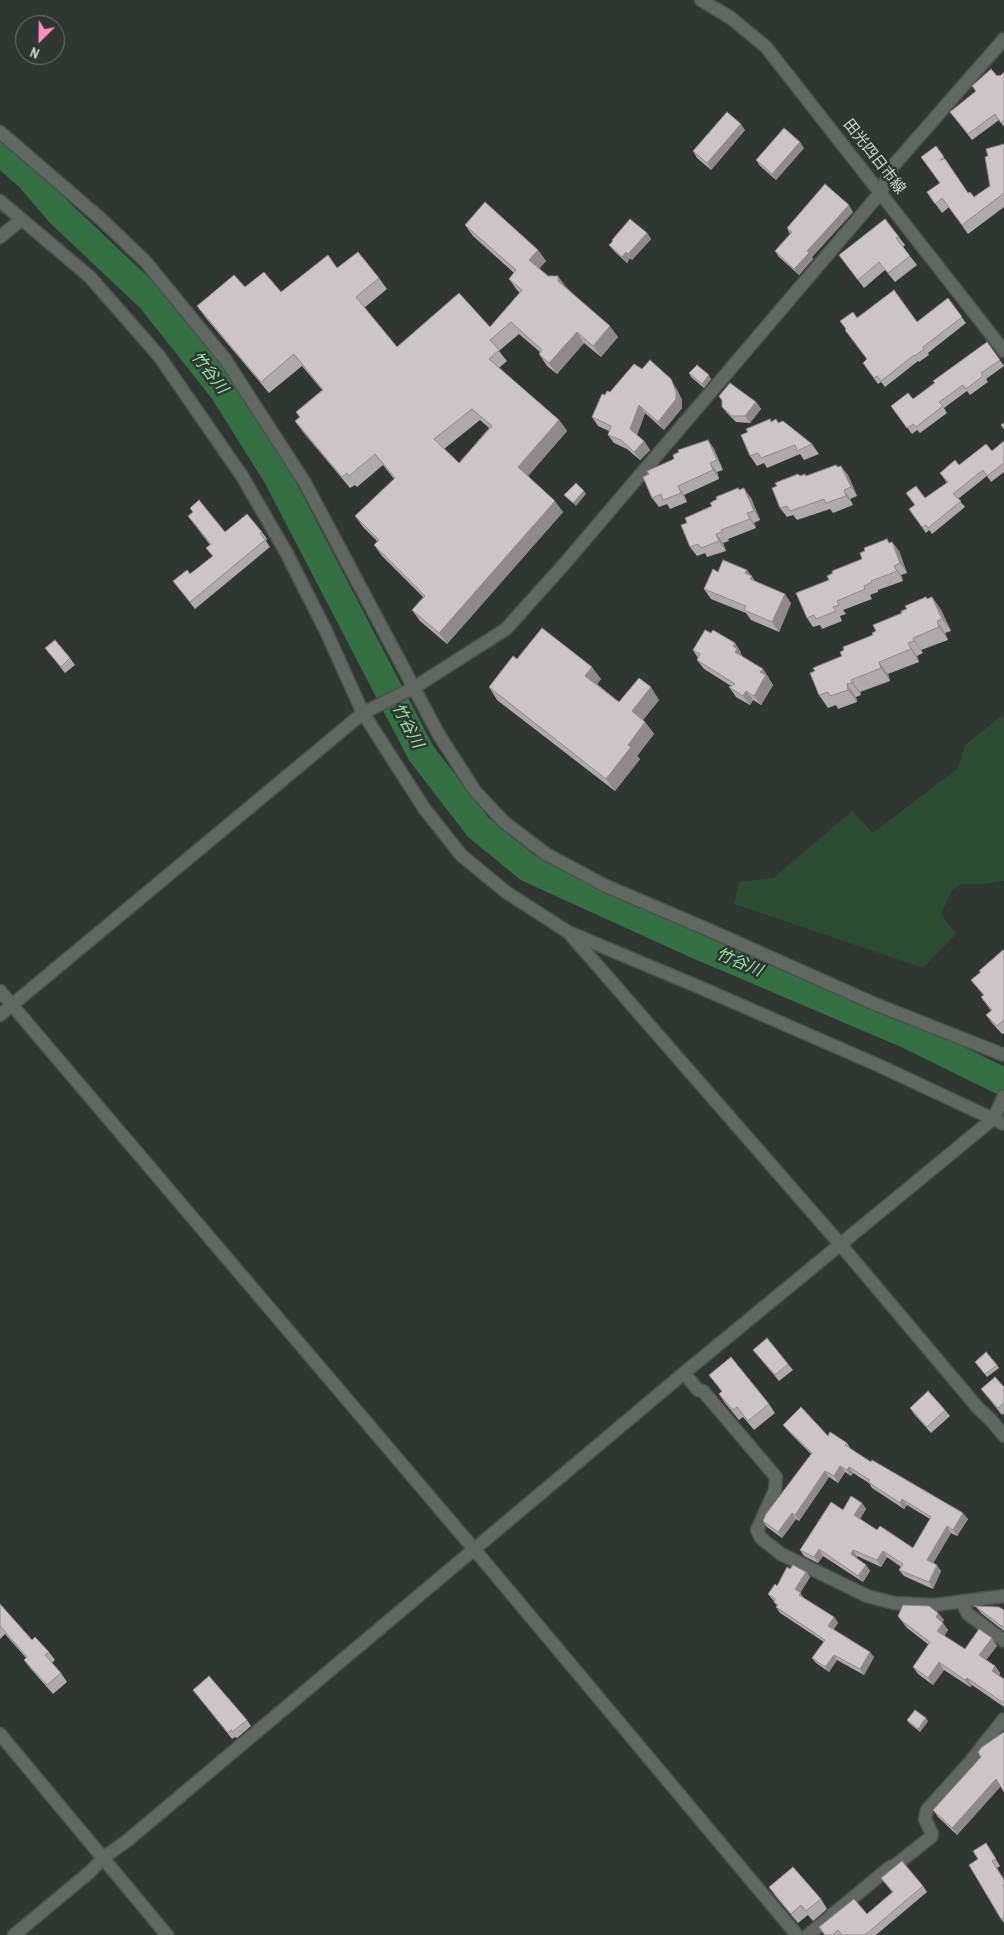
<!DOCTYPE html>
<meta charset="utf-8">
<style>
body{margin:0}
#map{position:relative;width:1004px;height:1935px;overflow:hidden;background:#303631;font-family:"Archivo Narrow",sans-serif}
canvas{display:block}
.north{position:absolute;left:15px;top:15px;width:50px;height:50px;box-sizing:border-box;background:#303631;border:1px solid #717672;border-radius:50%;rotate:203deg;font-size:14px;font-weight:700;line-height:20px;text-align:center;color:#d3d7d4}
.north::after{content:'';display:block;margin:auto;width:18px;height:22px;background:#fc8fc3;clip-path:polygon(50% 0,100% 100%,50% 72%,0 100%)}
</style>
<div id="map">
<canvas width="1004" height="1935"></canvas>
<div class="north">N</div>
</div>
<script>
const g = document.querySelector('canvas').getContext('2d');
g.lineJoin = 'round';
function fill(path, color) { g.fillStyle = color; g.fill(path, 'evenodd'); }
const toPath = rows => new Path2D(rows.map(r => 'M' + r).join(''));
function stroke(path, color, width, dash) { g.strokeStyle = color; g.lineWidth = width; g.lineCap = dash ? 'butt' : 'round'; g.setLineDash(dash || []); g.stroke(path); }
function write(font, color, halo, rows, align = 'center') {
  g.font = font + ' "Archivo Narrow","Noto Sans JP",sans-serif'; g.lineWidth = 5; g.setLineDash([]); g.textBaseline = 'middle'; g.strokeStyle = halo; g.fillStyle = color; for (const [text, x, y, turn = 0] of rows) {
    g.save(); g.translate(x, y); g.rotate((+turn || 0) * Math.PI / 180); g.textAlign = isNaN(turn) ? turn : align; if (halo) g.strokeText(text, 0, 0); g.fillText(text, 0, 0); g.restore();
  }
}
fill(toPath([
 [1004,714,1004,881,984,884,961,884,952,890,941,914,956,934,923,968,734,904,739,882,773,878,852,811,873,833,957,769,966,744]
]), '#2c4c33');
stroke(toPath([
 [0,152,29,177,59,212,151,299,223,390,277,476,421,753,478,827,528,868,693,943,902,1032,1004,1082]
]), '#357043', 28);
const street = toPath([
 [0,132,101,219,145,261,225,359,305,483,439,735,475,791,504,822,546,854,606,886,709,930,875,1004,1004,1055],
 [0,201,90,277,159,356,242,476,286,552,325,629,363,713,424,808,461,855,506,892,568,932,699,987,880,1066,1004,1124],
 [0,237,21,220],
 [570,934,840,1244,978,1408,991,1420,1004,1436],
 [0,991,474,1549,797,1935],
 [0,1015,363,713,415,687],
 [684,1373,698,1390,703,1391,776,1477,775,1490,757,1530,761,1538,781,1554,867,1596,894,1603,934,1605,1004,1596],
 [962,1603,968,1614,1004,1641],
 [0,1734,167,1935],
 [14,1935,91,1871,103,1858,128,1840,684,1373,994,1118,1004,1096],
 [808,1935,890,1867,893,1867,931,1837,932,1834,925,1819,927,1810,970,1762,1004,1719]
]);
const secondary = toPath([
 [701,0,731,18,766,47,1004,351],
 [415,687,506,629,566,562,881,192,893,166,1004,39]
]);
stroke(street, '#4c514d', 15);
stroke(secondary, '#4c514d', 15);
stroke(street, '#616761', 12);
stroke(secondary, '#616761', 12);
fill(toPath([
 [1004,72,1004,127,999,120,972,140,950,112,997,76,1000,76],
 [745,130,711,170,697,158,693,151],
 [1004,144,1004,207,968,234,949,207,942,213,927,192,940,183,936,146,968,193,974,197,990,186,988,156],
 [804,148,776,180,760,166,756,160],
 [853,212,812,257,813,259,799,275,779,257,775,251,790,234,787,228],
 [465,225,538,250,546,261,539,268,548,276,566,287,618,337,601,357,584,343,557,374,547,366,539,354,540,352,519,334,499,351,507,361,499,368,559,420,567,431,528,476,563,512,447,644,420,621,412,610,423,597,382,556,374,545,377,541,363,527,355,516,394,479,383,465,357,487,355,485,350,488,303,432,295,421,300,417,296,412,322,390,302,366,269,393,205,317,197,306,245,287,281,292,337,268,379,278,387,289,364,308,397,347,490,327,520,293,517,290,509,279,514,273,473,236],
 [480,420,489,428,459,463,444,449],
 [647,233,651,239,632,260,630,258,627,263,614,251,609,245],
 [899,237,905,245,903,247,917,265,895,282,885,270,864,288,839,255],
 [948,298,966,323,928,353,929,355,919,362,918,361,885,387,881,382,878,384,867,369,867,359,846,329,857,318,917,322],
 [987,342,1004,366,986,379,988,382,970,395,967,391,944,408,947,413,920,433,917,430,912,434,891,406,913,399],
 [689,373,711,379,704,388,691,377],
 [676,388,682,400,682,408,664,430,645,413,637,435,644,441,650,450,640,460,627,449,614,443,608,435,609,431,598,426,592,417,605,395,610,392],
 [719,396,756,402,761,409,750,423,736,422,727,413,722,407,722,401],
 [776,419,779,423,812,444,819,454,804,460,800,454,767,468,764,463,757,466,750,456,772,421],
 [708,440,714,449,723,470,717,472,719,479,684,495,687,502,670,509,667,504,659,507,652,498,649,474],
 [1004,441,1004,472,991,482,987,476,958,499,965,507,932,534,929,530,926,533,909,509,947,483,940,473,959,465,992,451],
 [838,467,848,475,857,496,850,499,853,505,833,513,830,509,797,520,793,515,787,517,780,508,777,486,798,474,800,476,806,476],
 [738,488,739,490,751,498,760,520,754,523,756,528,728,539,729,541,723,543,726,551,707,557,705,553,697,556,690,547,712,506],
 [188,516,225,532,262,532,267,539,266,541,270,547,195,609,173,581,190,574,213,556,206,548,210,545],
 [892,542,899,551,907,573,901,575,903,581,878,590,878,592,870,595,872,599,843,610,846,614,840,616,842,621,822,629,820,625,813,627,807,618,829,580,862,559],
 [747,570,755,581,791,603,779,632,751,620,746,613,711,599,704,589,718,572],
 [932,597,941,610,951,631,945,633,948,640,921,650,923,653,917,656,919,662,888,674,890,681,860,692,861,695,856,697,857,702,838,709,836,705,828,708,819,695,842,656,844,650,873,635,876,631,902,613],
 [711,633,735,643,741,653,741,654,743,657,763,669,769,678,769,679,773,685,761,705,753,700,750,705,736,697,729,687,731,686,704,669,697,660,698,658,693,650],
 [45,648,70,658,75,665,65,673],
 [517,659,601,679,597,684,619,702,659,700,643,720,645,722,654,734,637,756,640,759,615,791,497,700,489,687],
 [1004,951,1004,1033,1002,1034,992,1023,986,1015,991,1011,981,997,983,995,971,980],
 [753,1350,788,1364,793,1370,779,1381],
 [975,1362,997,1365,999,1368,987,1377],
 [709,1375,769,1404,775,1413,754,1430,743,1417,739,1420,725,1403,719,1394,722,1392],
 [1004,1387,1004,1413,1002,1415,981,1389],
 [910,1408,945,1410,950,1416,931,1433,914,1414],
 [783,1425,828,1436,847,1443,851,1449,871,1462,968,1519,957,1536,951,1533,933,1563,941,1571,933,1589,904,1576,899,1570,901,1567,887,1557,881,1567,857,1556,856,1558,866,1565,870,1571,863,1582,823,1556,818,1563,804,1556,800,1550,843,1510,862,1503,866,1509,860,1519,877,1530,913,1548,930,1519,907,1505,904,1509,872,1488,869,1483,853,1473,851,1476,845,1472,838,1483,829,1477,799,1521,796,1519,782,1538,767,1527,763,1521,811,1454,788,1431],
 [790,1569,806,1572,810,1577,800,1593,804,1598,834,1617,838,1623,833,1630,874,1657,864,1675,837,1660,829,1672,816,1663,812,1658,824,1642,780,1613,776,1607,777,1606,774,1602,774,1601,772,1599,768,1594,777,1586],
 [0,1604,32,1640,49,1652,55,1660,52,1663,61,1673,67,1682,53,1694,30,1668,24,1660,26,1658,5,1634,0,1639],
 [975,1606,1004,1610,1004,1631,981,1613],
 [938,1613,944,1620,942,1622,948,1630,944,1636,965,1649,997,1646,986,1660,995,1666,1000,1673,999,1676,1004,1679,1004,1707,972,1685,970,1687,944,1670,933,1685,918,1674,913,1667,929,1645,907,1628,898,1616],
 [193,1690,247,1720,251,1726,237,1738,235,1737,232,1739],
 [907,1720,928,1721,920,1732,909,1723],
 [1000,1787,957,1835,938,1817,933,1810],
 [986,1843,1000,1866,997,1868,1004,1879,1004,1923,1001,1919,978,1859],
 [881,1878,923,1886,927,1892,876,1935,825,1935,819,1927,867,1914,892,1892],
 [769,1887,821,1899,827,1909,813,1921,808,1915,798,1923,776,1897]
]), '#b0a9ac');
fill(toPath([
 [741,124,745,130,711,170,707,163],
 [800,142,804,148,776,180,772,174],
 [849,205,853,212,812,257,813,259,799,275,794,269,807,251],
 [647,233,651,239,632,260,628,254],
 [538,250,546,261,537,271,529,260],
 [626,252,630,258,627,263,622,257],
 [558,276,566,287,566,292,558,281],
 [610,326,618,337,601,357,593,346],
 [577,332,584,343,557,374,549,363],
 [709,375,711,379,704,388,702,384],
 [671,379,676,388,682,400,682,408,664,430,658,422],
 [756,402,761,409,750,423,745,416],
 [639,405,645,413,636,438,630,429],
 [559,420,567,431,526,478,518,467],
 [708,440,714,449,723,470,717,460],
 [644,441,650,450,640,460,634,452],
 [710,463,717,472,719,479,713,470],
 [841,466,848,475,857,496,851,487],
 [678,486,684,495,687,502,681,493],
 [744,488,751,498,760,520,754,511],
 [844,490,850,499,853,505,846,496],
 [584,491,586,494,576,506,573,503],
 [555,501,563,512,447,644,439,633],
 [747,513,754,523,756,528,750,519],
 [716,534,723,543,726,551,719,541],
 [892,542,899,551,907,573,900,563],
 [894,566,901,575,903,581],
 [747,570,758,586,745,573],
 [785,594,791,603,779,632,772,622],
 [932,597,941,610,951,631,942,619],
 [937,621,945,633,948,640,939,627],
 [913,638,923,653,914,641],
 [735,643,741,653,741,654,744,658,735,652,733,646],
 [908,643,917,656,919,662,911,649],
 [879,662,888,674,890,681,881,668],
 [592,667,601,679,594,688,585,676],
 [763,669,773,685,761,705,754,696,760,672],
 [851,680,860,692,861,695,852,683],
 [847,684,856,697,857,702,848,690],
 [651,687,659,700,640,723,632,711],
 [746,691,753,700,750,705,743,696],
 [645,722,654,734,637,756,640,759,615,791,606,779,628,745],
 [840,1466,845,1472,838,1483,834,1476],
 [849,1467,853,1473,851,1476,847,1470],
 [825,1471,829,1477,799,1521,795,1515],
 [902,1499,907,1505,904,1509,900,1503],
 [862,1503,866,1509,858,1521,854,1515],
 [792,1513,796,1519,782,1538,778,1532],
 [963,1513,968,1519,957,1536,953,1530],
 [947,1526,951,1533,931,1567,927,1560],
 [819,1549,823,1556,818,1563,814,1557],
 [853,1550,857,1556,855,1560,851,1554],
 [883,1551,887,1557,881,1567,877,1560],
 [866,1565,870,1571,863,1582,858,1576],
 [937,1565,941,1571,933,1589,929,1582],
 [806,1572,810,1577,800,1593,804,1598,803,1600,795,1589],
 [938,1613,944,1620,941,1624,936,1617],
 [834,1617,838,1623,832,1632,828,1626],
 [943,1623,948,1630,942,1638,937,1631],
 [992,1638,997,1646,984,1662,979,1655],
 [870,1652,874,1657,864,1675,860,1669],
 [834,1655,837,1660,829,1672,825,1667],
 [939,1662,944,1670,933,1685,928,1678],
 [995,1666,1000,1673,997,1678,992,1671],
 [967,1678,972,1685,970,1687,965,1680],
 [926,1718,928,1721,920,1732,918,1729],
 [996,1779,1001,1786,957,1835,952,1828]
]), '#90898c');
const building = toPath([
 [991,69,997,76,998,75,1000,76,1004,72,1004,120,1001,123,995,114,968,134,950,112,976,91,972,86,991,69],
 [727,112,741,124,707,163,693,151,727,112],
 [784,128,800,142,772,174,756,160,784,128],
 [1004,144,1004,193,962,225,942,198,935,204,927,192,940,183,921,157,936,146,944,157,940,160,945,159,968,193,970,192,974,197,990,186,985,157,988,156,986,149,1004,144],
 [825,184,849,205,807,251,809,253,794,269,775,251,792,232,787,228,825,184],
 [485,202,538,250,529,260,548,276,558,276,558,281,610,326,593,346,577,332,549,363,539,354,542,350,511,322,490,340,499,350,489,359,559,420,518,467,555,501,439,633,412,610,425,596,374,545,379,540,355,516,395,478,375,454,349,476,347,473,342,477,295,421,300,417,296,412,323,390,294,354,261,382,197,306,234,275,245,287,264,272,281,292,328,255,337,268,358,252,379,278,356,297,397,347,459,293,490,327,522,290,509,279,516,270,465,225,485,202],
 [472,409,492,426,459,463,434,439,472,409],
 [630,219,647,233,628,254,626,252,622,257,609,245,613,241,612,240,630,219],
 [885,219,899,237,896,238,910,256,888,273,879,262,858,280,839,255,885,219],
 [894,290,917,322,948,298,962,317,923,347,924,349,915,356,914,355,881,381,877,376,874,378,863,363,867,359,845,330,846,329,840,321,853,312,857,318,894,290],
 [987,342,1000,360,981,373,983,376,966,389,963,385,939,402,943,406,916,427,913,424,907,428,891,406,908,393,913,399,935,383,933,381,987,342],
 [650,360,671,379,676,392,676,399,658,422,639,405,630,429,644,441,634,452,621,440,608,435,611,426,592,417,602,394,605,395,607,391,610,392,634,364,642,369,650,360],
 [697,365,709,375,702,384,689,373,697,365],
 [730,383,756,402,745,416,732,416,722,407,722,400,719,396,730,383],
 [770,419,771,422,776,419,778,423,783,421,812,444,797,451,795,445,761,458,758,453,750,456,741,435,748,432,746,429,770,419],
 [1004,423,1004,429,1001,425,1004,423],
 [708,440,717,460,710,463,713,470,678,486,681,493,663,500,661,494,652,498,643,477,649,474,647,471,674,459,673,455,679,452,678,450,708,440],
 [1004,441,1004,463,987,476,983,470,953,494,961,501,928,528,926,525,922,527,909,509,915,505,906,493,916,486,925,498,948,482,940,473,955,460,959,465,986,444,992,451,1004,441],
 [836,465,837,467,841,466,851,487,844,490,846,496,826,503,824,499,790,511,787,506,780,508,772,488,777,486,775,483,798,474,800,476,805,474,806,476,836,465],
 [576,483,584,491,573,503,564,495,576,483],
 [738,488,739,490,744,488,754,511,747,513,750,519,721,530,722,532,716,534,719,541,701,548,698,544,690,547,681,525,687,523,685,518,712,506,710,503,717,499,716,497,738,488],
 [199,500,225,532,247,514,262,532,260,533,265,540,190,602,173,581,187,570,190,574,213,556,206,548,211,544,188,516,193,512,190,508,199,500],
 [887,539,889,543,892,542,900,563,894,566,897,571,871,581,872,582,864,586,865,589,837,601,839,605,833,607,836,611,816,619,814,615,807,618,796,593,829,580,827,576,833,573,832,571,862,559,860,553,865,551,864,548,887,539],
 [723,560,747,570,745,573,752,576,750,579,785,594,772,622,744,610,746,606,704,589,713,569,718,572,723,560],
 [926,597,927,599,932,597,942,619,937,621,939,627,913,638,914,641,908,643,911,649,879,662,881,668,851,680,852,683,847,684,848,690,830,696,828,692,819,695,810,673,815,671,813,668,842,656,840,652,844,650,843,647,873,635,872,633,876,631,873,625,902,613,901,611,907,609,905,606,926,597],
 [542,628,592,667,585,676,619,702,639,678,651,687,632,711,645,722,628,745,631,747,606,779,489,687,513,656,517,659,542,628],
 [705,630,711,633,713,630,735,643,733,646,737,649,735,652,763,669,760,672,766,675,754,696,746,691,743,696,729,687,735,684,697,660,700,654,693,650,705,630],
 [55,640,70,658,61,667,45,648,55,640],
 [1003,950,1004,951,1004,1019,997,1026,986,1015,992,1010,981,997,984,995,971,980,981,972,979,971,1003,950],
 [767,1338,788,1364,775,1375,753,1350,767,1338],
 [986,1352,997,1365,985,1374,975,1362,986,1352],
 [731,1357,769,1404,748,1421,737,1407,733,1410,719,1394,722,1391,709,1375,731,1357],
 [995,1377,1004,1387,1004,1403,998,1408,981,1389,995,1377],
 [928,1391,945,1410,927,1427,910,1408,928,1391],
 [801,1407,828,1436,830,1432,847,1443,845,1445,871,1462,872,1460,963,1513,953,1530,947,1526,927,1560,937,1565,929,1582,899,1570,903,1564,883,1551,877,1560,853,1550,851,1554,866,1565,858,1576,819,1549,814,1557,800,1550,831,1502,843,1510,851,1496,862,1503,854,1515,877,1530,880,1526,913,1548,931,1517,902,1499,900,1503,868,1482,870,1480,849,1467,847,1470,840,1466,834,1476,825,1471,795,1515,792,1513,778,1532,763,1521,766,1514,812,1453,783,1425,801,1407],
 [793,1565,806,1572,795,1589,801,1593,799,1595,834,1617,828,1626,870,1652,860,1669,834,1655,825,1667,812,1658,825,1640,776,1607,778,1605,774,1602,775,1599,768,1594,775,1584,777,1586,787,1567,790,1569,793,1565],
 [0,1604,32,1640,35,1637,49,1652,45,1655,61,1673,47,1685,24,1660,27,1657,0,1626,0,1604],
 [903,1605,929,1606,938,1613,936,1617,943,1623,937,1631,965,1649,979,1629,992,1638,979,1655,995,1666,992,1671,1004,1679,1004,1703,967,1678,965,1680,939,1662,928,1678,913,1667,930,1642,902,1621,898,1616,903,1605],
 [975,1606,999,1607,1004,1610,1004,1628,975,1606],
 [209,1676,247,1720,232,1732,231,1730,228,1733,193,1690,209,1676],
 [915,1710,926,1718,918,1729,907,1720,915,1710],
 [1004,1732,1004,1792,996,1779,952,1828,933,1810,981,1757,978,1752,982,1747,1004,1732],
 [986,1843,996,1859,992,1861,1004,1880,1004,1884,1003,1885,1004,1887,1004,1918,1001,1919,969,1865,978,1859,973,1851,986,1843],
 [902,1861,923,1886,865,1935,843,1935,838,1930,832,1935,825,1935,819,1927,854,1899,867,1914,893,1892,881,1878,902,1861],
 [793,1867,821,1899,806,1911,801,1905,791,1914,769,1887,793,1867]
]);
fill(building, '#cdc4c8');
stroke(building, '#90898c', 1);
write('15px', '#d3d7d4', '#303631', [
 ["田光四日市線",874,157,52]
]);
write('italic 16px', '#93e7a4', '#303631', [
 ["竹谷川",209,373,52],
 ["竹谷川",407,726,62],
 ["竹谷川",739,963,23]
]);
</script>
